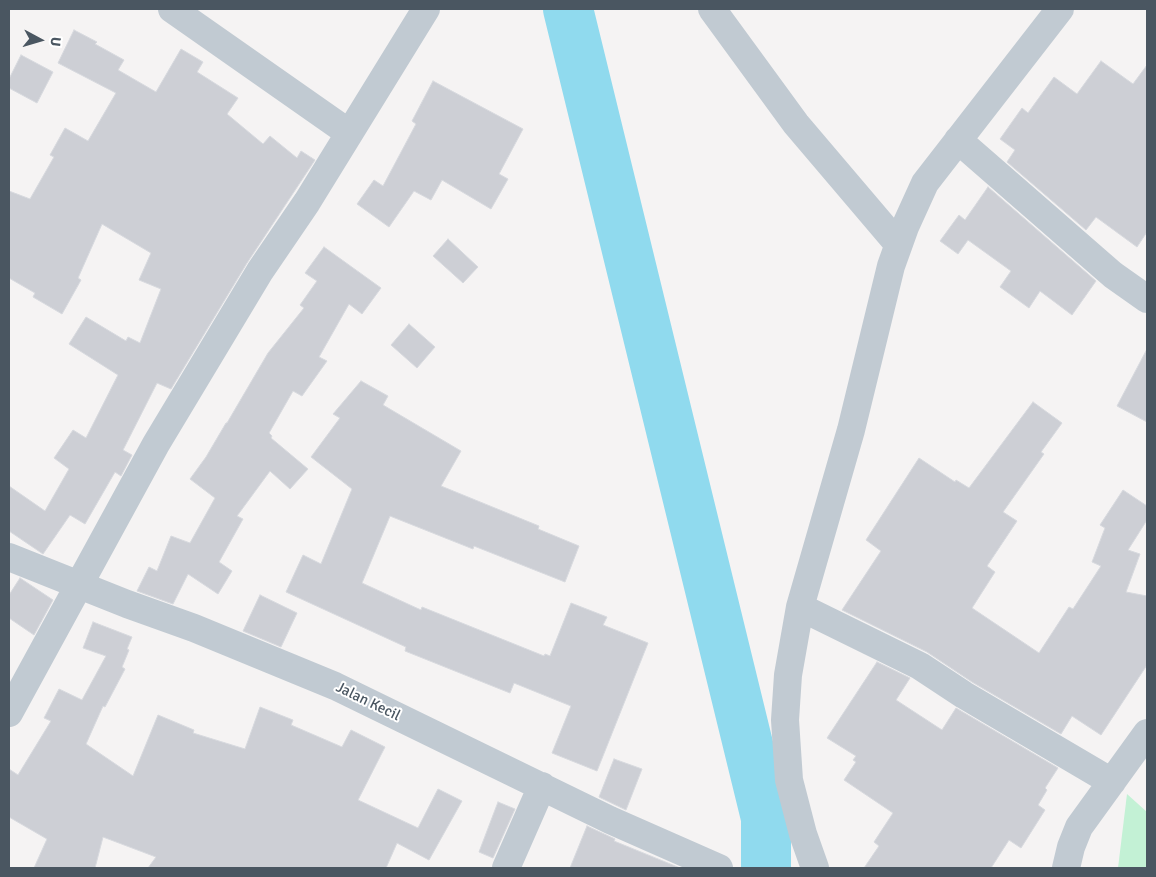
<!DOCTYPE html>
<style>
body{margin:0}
#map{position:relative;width:1156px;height:877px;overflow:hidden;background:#f5f3f3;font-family:Signika,sans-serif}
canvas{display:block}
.frame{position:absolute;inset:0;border:10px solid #4a5661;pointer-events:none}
.north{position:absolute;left:15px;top:15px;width:50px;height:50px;-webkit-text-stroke:4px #fff;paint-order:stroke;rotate:96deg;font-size:14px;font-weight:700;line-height:20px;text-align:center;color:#4a5661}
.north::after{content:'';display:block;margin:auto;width:18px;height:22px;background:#4a5661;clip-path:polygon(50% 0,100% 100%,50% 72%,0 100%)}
</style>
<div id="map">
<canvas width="1156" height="877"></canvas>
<div class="frame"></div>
<div class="north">U</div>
</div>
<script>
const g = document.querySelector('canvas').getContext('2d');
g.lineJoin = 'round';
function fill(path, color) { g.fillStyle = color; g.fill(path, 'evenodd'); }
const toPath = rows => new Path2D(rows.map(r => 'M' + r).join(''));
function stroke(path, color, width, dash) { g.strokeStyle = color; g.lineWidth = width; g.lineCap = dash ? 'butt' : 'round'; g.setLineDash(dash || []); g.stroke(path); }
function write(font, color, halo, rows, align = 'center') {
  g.font = font + ' Signika,sans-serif'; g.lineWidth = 4; g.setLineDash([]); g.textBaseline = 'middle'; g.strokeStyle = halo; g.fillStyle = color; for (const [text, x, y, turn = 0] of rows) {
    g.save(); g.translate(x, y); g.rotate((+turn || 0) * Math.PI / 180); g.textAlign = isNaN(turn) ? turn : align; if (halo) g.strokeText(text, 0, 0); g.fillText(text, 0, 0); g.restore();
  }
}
fill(toPath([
 [1127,794,1147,812,1147,868,1118,868]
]), '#c3f1d5');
stroke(toPath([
 [568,9,766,818,766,868]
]), '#90daee', 50);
const building = toPath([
 [74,30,97,42,95,44,124,60,118,70,156,92,181,49,203,62,197,72,238,98,227,114,263,144,270,136,297,158,301,151,315,160,247,263,171,389,157,383,123,450,132,455,121,476,115,472,85,524,70,515,43,554,9,531,9,486,45,511,69,469,54,458,73,430,86,438,118,375,69,344,86,317,126,341,128,337,140,343,161,289,139,280,151,253,102,224,78,278,81,280,62,314,33,297,35,293,9,278,9,191,30,199,54,157,50,155,65,128,88,141,116,93,58,63,74,30],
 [21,55,53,72,37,103,9,88,9,79,21,55],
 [1101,61,1133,84,1147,65,1147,232,1137,247,1096,217,1086,230,1007,162,1015,150,1000,139,1022,108,1028,113,1054,77,1077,94,1101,61],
 [433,81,523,129,499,174,508,179,491,209,442,180,431,200,414,191,389,227,357,204,374,180,383,186,416,124,412,121,433,81],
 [988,187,1096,281,1072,315,1040,291,1029,308,1000,287,1011,271,968,240,958,254,940,241,959,215,965,220,988,187],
 [448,239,478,267,463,283,433,256,448,239],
 [324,247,381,288,362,314,349,304,319,357,327,361,302,396,293,391,269,433,272,436,271,438,308,469,290,489,270,471,237,516,243,519,219,562,232,571,218,594,188,574,173,604,137,591,149,567,157,571,171,536,190,543,215,498,190,479,206,457,226,423,227,423,268,353,304,308,300,305,317,281,305,273,324,247],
 [409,324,435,347,417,368,391,345,409,324],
 [1147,349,1147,422,1117,406,1147,349],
 [361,381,388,396,383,405,461,451,441,486,539,526,538,529,579,546,565,582,474,546,473,549,390,516,362,583,421,610,422,607,544,656,545,654,550,656,571,603,607,617,603,625,648,643,597,771,552,753,571,706,514,683,510,693,405,651,406,647,286,592,303,555,321,564,352,489,311,457,340,418,333,414,361,381],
 [1033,402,1062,423,1041,452,1044,454,1003,512,1017,521,987,566,995,572,972,608,1039,653,1069,607,1073,609,1101,566,1092,562,1105,528,1100,525,1123,490,1147,506,1147,520,1128,550,1140,554,1126,592,1147,596,1147,665,1101,735,1072,716,1061,734,972,682,927,652,842,610,881,551,866,540,919,458,955,482,956,480,969,488,1033,402],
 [20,578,53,600,34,635,9,618,9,595,20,578],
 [260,595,297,613,281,647,243,631,260,595],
 [93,622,132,637,127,649,129,650,122,667,125,669,105,707,103,706,86,744,133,776,158,715,194,730,193,733,245,749,260,707,293,720,291,725,342,747,351,730,385,747,358,800,418,828,438,789,462,801,429,860,397,843,386,868,148,868,156,857,103,837,95,868,34,868,47,839,9,817,9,769,18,775,51,721,44,718,59,689,82,700,106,656,83,648,93,622],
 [877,662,910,678,896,700,942,730,956,708,1058,768,1045,788,1047,790,1038,805,1045,810,1021,848,1009,840,991,868,864,868,879,846,874,842,893,813,844,780,856,762,853,760,856,756,827,738,877,662],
 [614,759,642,769,626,810,599,797,614,759],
 [498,802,515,809,493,858,479,852,498,802],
 [587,826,615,839,614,841,680,868,570,868,587,826]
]);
fill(building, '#cdcfd5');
stroke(building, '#d7d9de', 1);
stroke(toPath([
 [172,9,349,133],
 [712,9,796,124,898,244],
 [958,140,1113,275,1147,299],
 [9,557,127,604,194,628,335,686,610,820,719,868],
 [800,607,920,666,964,695,1112,782],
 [9,713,156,444,260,271,307,202,426,9],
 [506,868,542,786],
 [815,868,803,834,789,780,785,720,788,675,800,607,851,430,891,266,905,227,925,183,1060,9],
 [1066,868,1071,847,1079,827,1147,733]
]), '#c1cad2', 28);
write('15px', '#4a5661', '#fff', [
 ["Jalan Kecil",368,702,26]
]);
</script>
